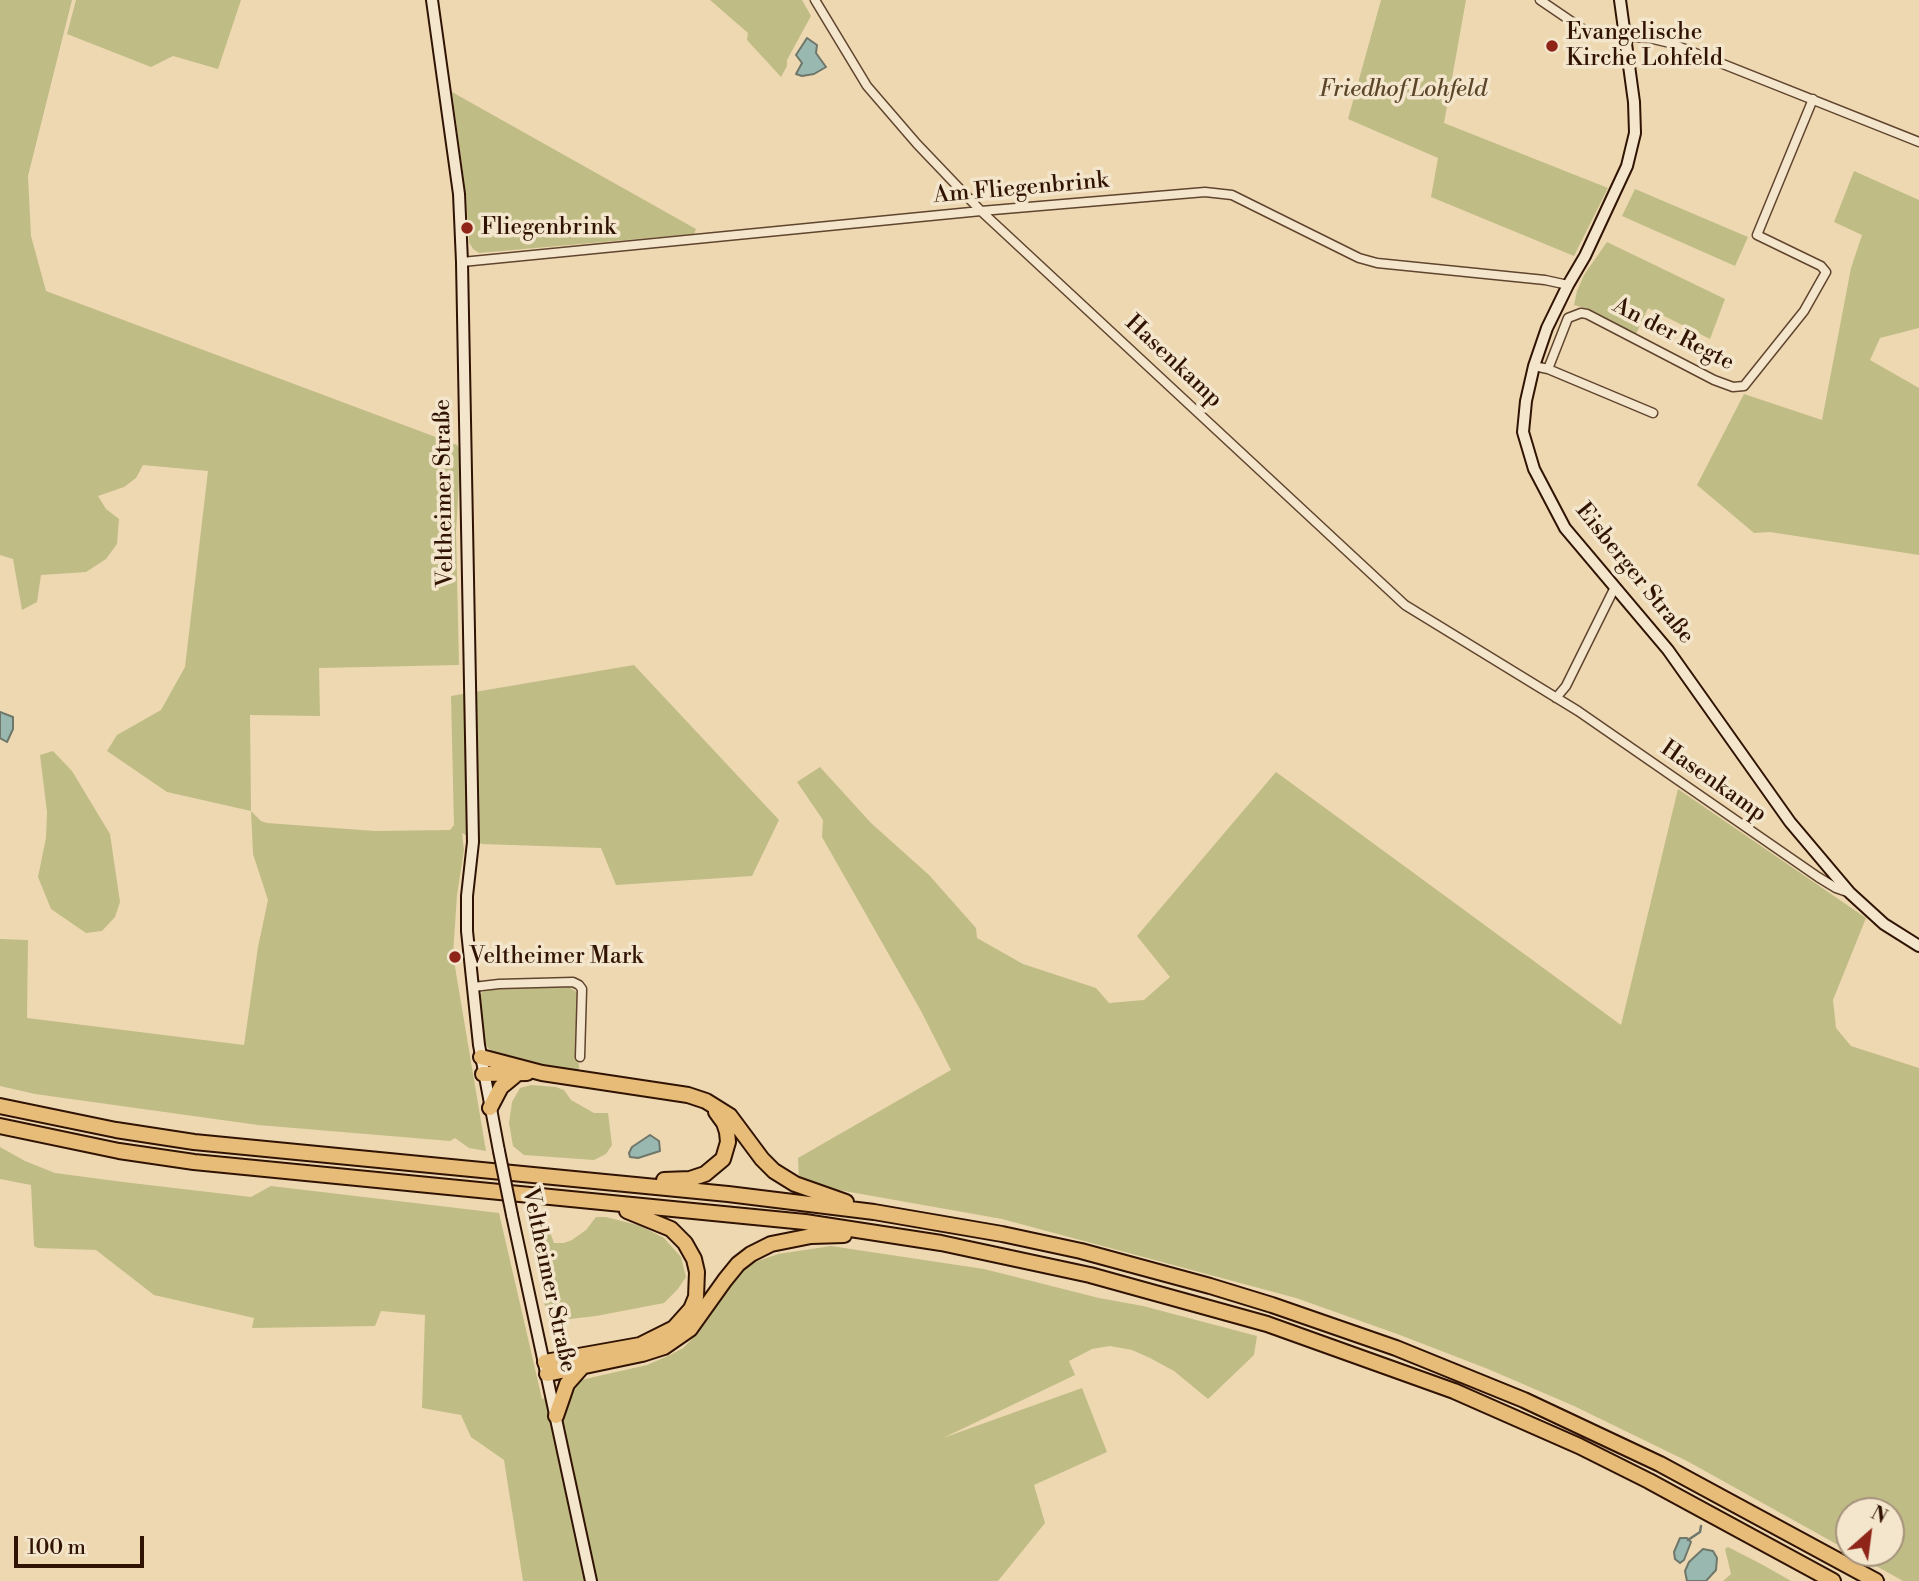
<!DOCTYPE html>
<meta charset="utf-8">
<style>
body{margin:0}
#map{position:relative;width:1919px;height:1581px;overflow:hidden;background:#edd8b1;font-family:"Libre Bodoni",serif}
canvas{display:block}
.north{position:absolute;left:1835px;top:1497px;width:70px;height:70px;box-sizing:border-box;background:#f3e6cc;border:2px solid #a5927c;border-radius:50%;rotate:28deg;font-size:19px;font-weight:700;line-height:28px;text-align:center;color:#311303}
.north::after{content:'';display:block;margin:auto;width:24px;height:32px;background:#8f2418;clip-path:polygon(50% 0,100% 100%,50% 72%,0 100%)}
.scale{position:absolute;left:14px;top:1536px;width:130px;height:32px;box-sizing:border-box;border:4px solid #311303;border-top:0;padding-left:9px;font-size:21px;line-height:24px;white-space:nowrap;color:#311303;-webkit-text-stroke:5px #f3e6cc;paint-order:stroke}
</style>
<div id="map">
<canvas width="1919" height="1581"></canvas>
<div class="north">N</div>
<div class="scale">100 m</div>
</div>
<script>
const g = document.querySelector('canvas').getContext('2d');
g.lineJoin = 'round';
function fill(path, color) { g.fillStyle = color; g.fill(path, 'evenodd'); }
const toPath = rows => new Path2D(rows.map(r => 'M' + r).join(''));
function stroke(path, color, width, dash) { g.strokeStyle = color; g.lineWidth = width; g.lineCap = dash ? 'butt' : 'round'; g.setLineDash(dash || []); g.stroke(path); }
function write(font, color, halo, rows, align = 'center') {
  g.font = font + ' "Libre Bodoni",serif'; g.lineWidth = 7; g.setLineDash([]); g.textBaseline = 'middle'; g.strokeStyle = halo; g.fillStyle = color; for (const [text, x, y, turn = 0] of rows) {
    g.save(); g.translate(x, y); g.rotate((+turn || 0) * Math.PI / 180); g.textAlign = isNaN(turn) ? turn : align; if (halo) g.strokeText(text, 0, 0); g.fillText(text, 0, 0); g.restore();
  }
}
fill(toPath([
 [0,0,72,0,28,176,31,236,46,291,457,445,461,451,456,531,459,665,319,668,320,716,250,715,251,811,261,821,267,823,375,831,450,830,454,825,451,696,634,665,779,820,752,876,616,885,601,848,482,844,462,833,464,850,457,895,453,955,486,1151,469,1148,455,1138,450,1141,258,1125,35,1094,0,1086,0,939,28,940,27,1018,244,1045,258,947,268,900,253,854,251,811,167,792,107,751,117,735,161,710,185,667,208,471,143,465,136,478,124,487,98,496,106,509,119,519,117,544,106,559,86,572,41,575,37,602,22,610,13,559,0,555],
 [76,0,241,0,218,69,173,56,151,67,67,34],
 [710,0,802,0,811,16,787,60,787,66,781,77,747,40,748,33],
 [1381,0,1466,0,1444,123,1608,188,1574,256,1431,197,1438,158,1348,119],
 [452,92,696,229,694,234,479,253,473,249,469,242,466,194],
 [1854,171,1919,200,1919,328,1880,338,1870,360,1919,388,1919,555,1770,532,1754,533,1697,485,1744,394,1822,420,1851,268,1862,235,1834,222],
 [1635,189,1748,237,1735,266,1622,216],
 [1607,242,1725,299,1710,339,1648,308,1635,336,1591,310,1574,305,1577,291,1584,275],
 [53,751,72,771,110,834,120,902,115,917,102,931,86,933,51,909,38,877,46,838,47,812,40,755],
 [820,767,871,823,929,875,976,928,977,938,1023,964,1096,988,1109,1003,1144,1000,1170,977,1137,936,1276,772,1621,1025,1678,789,1866,918,1833,1000,1836,1028,1851,1046,1919,1068,1919,1581,1903,1581,1853,1553,1891,1553,1891,1511,1849,1511,1849,1551,1687,1461,1574,1406,1488,1369,1400,1335,1296,1298,1002,1219,833,1189,799,1179,798,1158,951,1070,921,1011,822,837,823,820,797,782],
 [567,986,577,992,579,1072,503,1058,491,1051,486,1045,479,998,481,993,492,987],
 [531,1085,556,1087,564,1090,571,1100,594,1113,608,1113,612,1145,606,1154,594,1160,524,1155,513,1146,509,1123,512,1102,520,1088],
 [0,1147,25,1161,55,1173,123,1182,251,1197,271,1186,499,1213,542,1399,574,1391,576,1383,585,1379,647,1365,670,1355,683,1348,697,1334,730,1283,742,1271,755,1262,778,1254,831,1246,984,1269,1099,1298,1143,1306,1257,1336,1254,1355,1208,1399,1174,1371,1150,1358,1132,1350,1110,1346,1092,1349,1069,1361,1075,1375,943,1438,1082,1388,1107,1452,1034,1485,1045,1523,998,1581,523,1581,504,1460,471,1437,461,1415,422,1408,425,1315,381,1311,375,1326,252,1328,254,1318,154,1295,96,1250,38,1248,34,1246,31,1185,0,1179],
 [528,1209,542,1211,554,1243,564,1243,572,1240,586,1230,596,1217,606,1217,641,1226,664,1238,681,1257,686,1277,677,1290,664,1303,596,1316,561,1320,551,1317,545,1306,525,1214],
 [1728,1547,1763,1565,1791,1581,1723,1581,1731,1574,1725,1549]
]), '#c0bc86');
const water = toPath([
 [807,38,817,45,816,53,826,67,814,74,802,76,796,74,802,63,796,55,807,38],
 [0,712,13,717,13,729,7,742,0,738,0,712],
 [650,1135,659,1141,660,1151,638,1158,630,1157,629,1153,632,1147,650,1135],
 [1680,1538,1687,1538,1691,1542,1684,1560,1680,1563,1675,1559,1674,1552,1680,1538],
 [1703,1549,1713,1551,1717,1558,1716,1570,1706,1581,1687,1581,1685,1571,1689,1562,1703,1549]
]);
fill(water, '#99b9b0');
stroke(water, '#6f776b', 2);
stroke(toPath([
 [1688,1540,1700,1532,1701,1526]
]), '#6f776b', 2.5);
const minor = toPath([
 [815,0,867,86,917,144,981,211,1405,605,1578,711,1818,877,1836,888,1850,893],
 [1540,0,1590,34,1649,38,1670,43,1919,142],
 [462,262,981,211,1205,192,1232,195,1359,258,1377,263,1545,280,1568,285],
 [1534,366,1548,369,1653,413],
 [1548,369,1568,318,1581,313,1587,314,1714,380,1733,387,1744,386,1804,311,1826,272,1821,266,1757,235,1813,99],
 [1556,698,1566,686,1615,587],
 [473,987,499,984,573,982,579,985,582,989,580,1057]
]);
const secondary = toPath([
 [432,0,459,194,462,262,473,842,467,896,467,931,479,1045,499,1151],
 [1620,0,1634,102,1635,133,1627,166,1585,256,1568,285,1547,328,1534,366,1526,401,1523,432,1534,469,1565,528,1668,650,1790,822,1850,893,1884,924,1919,946],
 [512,1215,591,1581]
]);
const motorway = toPath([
 [481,1057,542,1073,688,1095,706,1101,730,1116,762,1159,774,1171,795,1184,846,1202],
 [483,1074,527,1073],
 [0,1106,116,1130,194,1142,728,1194,874,1212,1002,1234,1081,1251,1210,1286,1272,1305,1396,1348,1524,1400,1660,1464,1876,1581],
 [490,1108,501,1087,518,1073],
 [0,1126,119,1151,194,1162,805,1222,941,1243,1090,1275,1267,1324,1454,1391,1579,1446,1649,1481,1833,1581],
 [664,1180,690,1179,705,1174,723,1159,728,1142,727,1132,724,1123,716,1112],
 [545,1362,640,1345,674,1328,691,1309,696,1297,697,1272,694,1259,685,1243,671,1229,627,1211],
 [547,1374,642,1354,664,1347,690,1329,725,1280,738,1264,751,1254,771,1244,811,1236,844,1235],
 [556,1416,567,1384,582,1367]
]);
stroke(minor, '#60442e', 11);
stroke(secondary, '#311303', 14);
stroke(motorway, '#311303', 18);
stroke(minor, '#f3e6cc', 8);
stroke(secondary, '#f3e6cc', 10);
stroke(motorway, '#e6bc78', 14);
const secondaryBridge = toPath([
 [499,1151,512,1215]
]);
stroke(secondaryBridge, '#311303', 14, []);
stroke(secondaryBridge, '#f3e6cc', 10);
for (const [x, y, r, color] of [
 [1552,46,7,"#8f2418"],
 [467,228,7,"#8f2418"],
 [455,957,7,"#8f2418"]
]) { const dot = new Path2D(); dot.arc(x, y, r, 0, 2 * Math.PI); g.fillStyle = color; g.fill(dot); stroke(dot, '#f3e6cc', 2.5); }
write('23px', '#311303', '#f3e6cc', [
 ["Evangelische",1566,33],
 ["Kirche Lohfeld",1566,59],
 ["Fliegenbrink",481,228],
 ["Veltheimer Mark",469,957]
], 'left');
write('italic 23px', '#5c462a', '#f3e6cc', [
 ["Friedhof Lohfeld",1403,90]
]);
write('23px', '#311303', '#f3e6cc', [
 ["Am Fliegenbrink",1021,189,-5],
 ["An der Regte",1673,335,27],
 ["Hasenkamp",1173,362,43],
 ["Veltheimer Straße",445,493,-91],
 ["Eisberger Straße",1634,574,51],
 ["Hasenkamp",1713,782,35],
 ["Veltheimer Straße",548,1280,78]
]);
</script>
